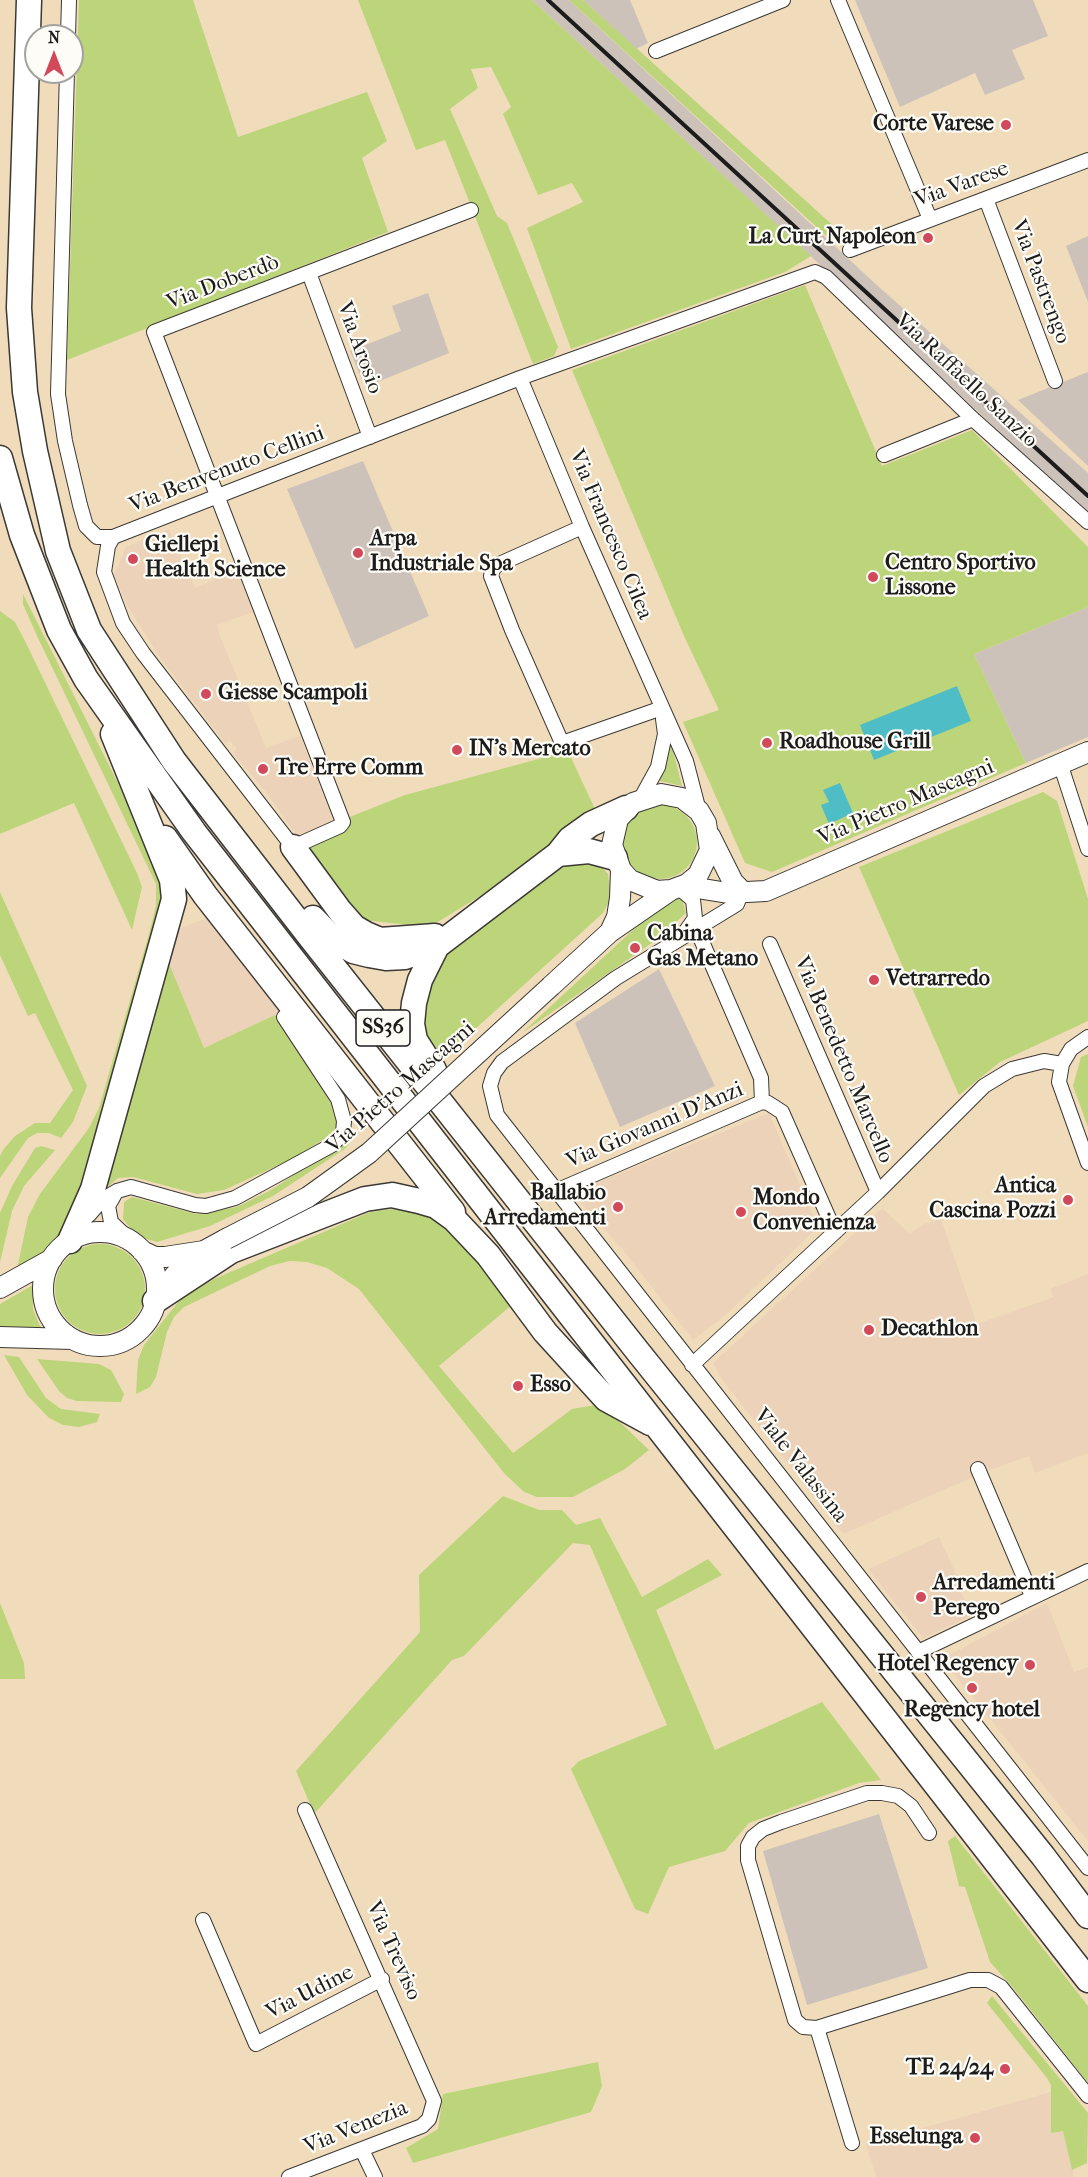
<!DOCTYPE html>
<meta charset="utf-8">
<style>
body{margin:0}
#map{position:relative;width:1088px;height:2177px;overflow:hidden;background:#f0dcbb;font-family:"IM FELL French Canon",serif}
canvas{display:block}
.north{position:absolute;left:24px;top:24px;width:60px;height:60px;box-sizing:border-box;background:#fdfcf7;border:2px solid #a3a29f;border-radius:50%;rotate:0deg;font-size:16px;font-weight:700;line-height:24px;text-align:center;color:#1c1c1c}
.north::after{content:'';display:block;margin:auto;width:21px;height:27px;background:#d1495b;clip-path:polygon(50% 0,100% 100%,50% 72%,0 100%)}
</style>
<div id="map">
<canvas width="1088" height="2177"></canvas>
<div class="north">N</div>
</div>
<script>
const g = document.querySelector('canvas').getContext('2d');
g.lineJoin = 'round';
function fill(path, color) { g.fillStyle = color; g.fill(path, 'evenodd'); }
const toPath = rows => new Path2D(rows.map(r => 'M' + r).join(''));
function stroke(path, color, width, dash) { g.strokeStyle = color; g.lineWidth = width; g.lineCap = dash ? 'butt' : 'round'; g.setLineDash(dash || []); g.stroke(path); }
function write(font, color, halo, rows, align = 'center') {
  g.font = font + ' "IM FELL French Canon",serif'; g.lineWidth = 4.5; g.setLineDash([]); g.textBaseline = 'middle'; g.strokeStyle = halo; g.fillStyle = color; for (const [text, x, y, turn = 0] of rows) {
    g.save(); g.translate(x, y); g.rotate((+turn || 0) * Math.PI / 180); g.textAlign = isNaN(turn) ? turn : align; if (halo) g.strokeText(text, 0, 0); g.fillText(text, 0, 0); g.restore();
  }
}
fill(toPath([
 [169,529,195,588,237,571,253,612,217,625,220,636,266,748,300,736,334,823,297,836,266,792,234,755,236,747,230,741,225,743,161,659,127,605,114,575,126,547],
 [212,916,284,1011,204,1048,168,961,176,930],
 [769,1113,818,1227,728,1313,693,1340,624,1251,572,1193],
 [882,1208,910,1234,924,1224,941,1219,977,1324,1054,1297,1050,1289,1088,1274,1088,1453,1035,1473,1029,1456,987,1471,843,1534,721,1378,713,1363],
 [939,1537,963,1589,960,1591,973,1615,923,1638,868,1569],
 [1047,1603,1074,1672,1088,1667,1088,1841,942,1659],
 [1051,2092,1051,2133,1063,2130,1074,2177,876,2177,866,2144]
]), '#ebd2b9');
fill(toPath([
 [532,0,569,0,879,287,1088,473,1088,515,891,330],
 [583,0,630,0,648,43,636,49],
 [855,0,1033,0,1048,36,1012,50,1025,79,985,95,975,73,900,107],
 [1088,236,1088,302,1066,246],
 [428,293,449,353,365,387,350,351,401,331,392,306],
 [1088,372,1088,466,1018,400],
 [363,461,429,616,355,649,287,489],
 [1088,607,1088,737,1026,763,974,654],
 [659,969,715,1086,620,1127,575,1023],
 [879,1814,928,1968,807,2005,763,1851]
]), '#cdc2b9');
fill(toPath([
 [79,0,193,0,238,137,367,92,387,141,362,158,388,232,67,360],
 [358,0,532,0,811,256,785,272,571,349,527,228,583,202,572,183,538,195,503,114,511,107,491,67,471,69,478,88,450,109,497,216,507,223,558,347,554,356,533,364,445,140,416,150],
 [569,0,583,0,847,238,835,244],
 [805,285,882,466,972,430,1088,547,1088,607,974,654,1026,763,772,872,745,863,683,722,719,710,684,636,572,370],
 [23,594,154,855,167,902,77,1209,62,1235,45,1252,17,1269,28,1217,40,1194,89,1128,99,1108,149,934,156,905,156,884,38,638,23,604],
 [0,611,15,622,25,641,137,873,142,887,132,930,74,803,0,834],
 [671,743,682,786,656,780],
 [568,751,595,809,482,895,436,923,408,925,364,920,303,844,302,836,405,795],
 [1043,792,1057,801,1088,899,1088,1021,1000,1062,959,1095,859,867],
 '623 842a37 37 0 1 1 74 0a37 37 0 1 1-74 0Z',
 [567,859,598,863,608,874,611,897,603,913,439,1062,423,1033,422,1006,442,957],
 [0,892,87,1086,73,1122,61,1138,49,1133,37,1133,28,1138,0,1178,0,1156,3,1150,15,1136,35,1123,50,1123,73,1090,35,1013,28,1016,0,955],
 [676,898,682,900,686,913,656,940,522,1033,664,901],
 [168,961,204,1048,275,1015,332,1105,337,1124,334,1133,292,1159,224,1190,197,1194,133,1177,118,1178,100,1194],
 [1088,1054,1088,1127,1073,1086,1081,1057],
 [357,1133,346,1148,273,1196,210,1226,157,1242,143,1238,131,1229,123,1219,124,1202,132,1197,196,1214,237,1207,271,1190],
 [41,1146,55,1150,24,1186,12,1211,0,1262,0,1213,12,1186,35,1148],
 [393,1209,436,1217,479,1262,512,1305,439,1366,513,1453,572,1409,601,1404,649,1450,625,1469,573,1497,537,1497,524,1492,504,1473,359,1289,327,1268,307,1262,290,1261,270,1266,184,1307,174,1317,167,1332,156,1377,150,1387,136,1394,138,1360,144,1345,183,1296,214,1279,370,1212],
 '55 1289a45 45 0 1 1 90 0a45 45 0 1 1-90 0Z',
 [33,1285,33,1309,39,1324,47,1335,0,1332,0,1304],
 [4,1355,19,1357,46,1398,61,1409,100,1414,97,1422,79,1427,63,1425,49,1418,27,1395],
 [37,1359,99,1364,111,1370,124,1394,121,1402,77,1401,67,1398,59,1391],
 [503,1496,539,1510,562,1510,576,1525,600,1518,642,1597,708,1559,722,1575,656,1610,715,1750,822,1702,881,1780,859,1783,749,1823,725,1851,669,1867,648,1914,635,1909,571,1769,579,1761,667,1725,590,1545,573,1543,464,1656,452,1660,314,1814,296,1771,420,1632,419,1575],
 [0,1603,24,1663,25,1679,0,1679],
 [955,1836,1088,2006,1088,2083,1015,1990,990,1962,965,1887,959,1886,948,1841],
 [992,1996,1088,2113,1087,2163,1072,2170,1063,2131,1051,2133,1051,2085,1047,2078,987,2003],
 [598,2062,602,2086,591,2112,413,2163,406,2148,438,2129,443,2094]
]), '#bcd57a');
fill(toPath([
 [957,686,971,721,874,760,860,725],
 [840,783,853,813,829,824,821,805,829,802,823,790]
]), '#4fbdc5');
const street = toPath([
 [838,0,930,219],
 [68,36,69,0],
 [656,51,783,0],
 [67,72,58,394,65,441,80,505,86,526,97,537,113,537,520,378,815,272,826,277,973,419,1088,522],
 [986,199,1055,381],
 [850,250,1088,160],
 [309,273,370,437],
 [520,378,582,527,686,761,699,811],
 [884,455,973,419],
 [582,527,495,566,492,572,491,576,512,630,562,743,662,708],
 [113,537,108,546,104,572,123,623,143,653,293,847,340,826,343,822,154,332,471,210],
 [1060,763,1088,849],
 [641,798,658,767,665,734,663,719],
 [679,888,693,900,695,918,683,935],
 [742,891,737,904,616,978,502,1062,494,1073,490,1086,497,1115,1088,1868],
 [697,930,761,1078,762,1102],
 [770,944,878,1192],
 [1088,1037,1071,1049,1062,1064,1059,1082,1088,1163],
 [556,1191,762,1102,768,1103,782,1112,835,1232],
 [116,1192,108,1206,111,1222,134,1244],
 [89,1215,102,1200,117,1191,131,1187,195,1205,206,1206,235,1198,332,1145,343,1133,344,1121,338,1099,284,1017],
 [692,1365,878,1192,984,1086,1012,1069,1044,1061,1062,1064],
 [978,1469,1032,1596],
 [918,1652,1088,1571],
 [929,1833,911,1806,898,1796,882,1793,867,1793,781,1822,763,1829,753,1837,748,1846,748,1860,795,2020,803,2027,817,2028,970,1980,988,1980,1001,1987,1088,2096],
 [203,1920,256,2044,382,1979],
 [817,2028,852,2143],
 [362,2150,375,2177],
 [289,2177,422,2126,429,2119,434,2101,305,1810]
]);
const secondary = toPath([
 [710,836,733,882,742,891],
 [687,884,697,888,728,893,766,891,1088,752],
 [610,932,617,917,620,898,621,870,612,845,618,819,633,803,661,794,682,798,699,811,706,823,710,850,698,875,687,884,671,890,657,891,630,880,621,870],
 [551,986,610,932,671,890],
 '43 1289a57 57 0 1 1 114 0a57 57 0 1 1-114 0Z',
 [142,1251,155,1257,165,1257,204,1251],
 [0,1288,52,1259],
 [164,1289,175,1275,204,1251,226,1239],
 [0,1337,73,1339]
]);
const highway = toPath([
 [29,0,19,308,25,392,35,451,58,551,89,630,174,761,310,937,639,1353,1043,1856,1088,1916],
 [0,458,22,535,59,630,86,679,194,832,1088,1980],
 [165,838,205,895,453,1212],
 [293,847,340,911,354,927,366,934,380,940,435,936],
 [558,854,589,851,615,858],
 [313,918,333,939,353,951,369,955,386,958,405,957,437,946,558,854,570,839,591,824,626,808],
 [434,1070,415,1040,412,1024,414,1003,420,980,437,946],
 [70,1241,93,1189,174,899,172,880,113,734],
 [155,1301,231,1251,365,1199,392,1195,419,1201,436,1206,454,1219,488,1255,545,1332,606,1399,650,1423]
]);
stroke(street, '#3c3934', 16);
stroke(secondary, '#3c3934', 22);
stroke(highway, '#3c3934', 27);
stroke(street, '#fff', 14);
stroke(secondary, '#fff', 20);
stroke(highway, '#fff', 24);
stroke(toPath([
 [548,0,1088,496]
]), '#1c1c1c', 4);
const secondaryBridge = toPath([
 [226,1239,308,1197,369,1153,551,986]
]);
stroke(secondaryBridge, '#3c3934', 22, []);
stroke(secondaryBridge, '#fff', 20);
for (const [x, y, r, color] of [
 [1006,125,6,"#d1495b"],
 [928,238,6,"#d1495b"],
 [358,553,6,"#d1495b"],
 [133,559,6,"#d1495b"],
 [873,577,6,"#d1495b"],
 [206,694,6,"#d1495b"],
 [767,743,6,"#d1495b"],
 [457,750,6,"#d1495b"],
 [263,769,6,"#d1495b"],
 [635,948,6,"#d1495b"],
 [874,980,6,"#d1495b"],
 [1068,1200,6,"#d1495b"],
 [618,1207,6,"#d1495b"],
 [741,1212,6,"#d1495b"],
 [869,1330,6,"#d1495b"],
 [518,1386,6,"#d1495b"],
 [921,1597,6,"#d1495b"],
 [1030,1665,6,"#d1495b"],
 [972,1688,6,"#d1495b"],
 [1005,2069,6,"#d1495b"],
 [975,2138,6,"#d1495b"]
]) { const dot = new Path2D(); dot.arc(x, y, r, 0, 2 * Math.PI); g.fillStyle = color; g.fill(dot); stroke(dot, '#fdfcf7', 2); }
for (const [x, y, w] of [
 [383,1028,54]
]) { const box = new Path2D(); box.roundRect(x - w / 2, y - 18, w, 36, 4.5); g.fillStyle = '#fdfcf7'; g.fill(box); stroke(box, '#1c1c1c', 1.5); }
write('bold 21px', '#1c1c1c', null, [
 ["SS36",383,1028]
]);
write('bold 22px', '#1c1c1c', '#fdfcf7', [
 ["Corte Varese",994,125,"right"],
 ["La Curt Napoleon",916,238,"right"],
 ["Arpa",370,540],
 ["Industriale Spa",370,565],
 ["Giellepi",145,546],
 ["Health Science",145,571],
 ["Centro Sportivo",885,564],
 ["Lissone",885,589],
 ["Giesse Scampoli",218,694],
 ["Roadhouse Grill",779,743],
 ["IN's Mercato",469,750],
 ["Tre Erre Comm",275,769],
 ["Cabina",647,935],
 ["Gas Metano",647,960],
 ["Vetrarredo",886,980],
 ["Antica",1056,1187,"right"],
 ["Cascina Pozzi",1056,1212,"right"],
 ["Ballabio",606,1194,"right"],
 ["Arredamenti",606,1219,"right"],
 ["Mondo",753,1199],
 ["Convenienza",753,1224],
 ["Decathlon",881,1330],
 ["Esso",530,1386],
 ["Arredamenti",933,1584],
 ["Perego",933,1609],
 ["Hotel Regency",1018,1665,"right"],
 ["Regency hotel",972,1711,"center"],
 ["TE 24/24",993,2069,"right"],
 ["Esselunga",963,2138,"right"]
], 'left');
write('22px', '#1c1c1c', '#fdfcf7', [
 ["Via Varese",962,185,-20],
 ["Via Pastrengo",1040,282,69],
 ["Via Doberdò",223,283,-21],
 ["Via Arosio",359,348,70],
 ["Via Raffaello Sanzio",966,381,43],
 ["Via Benvenuto Cellini",227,470,-21],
 ["Via Francesco Cilea",610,535,67],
 ["Via Pietro Mascagni",906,803,-23],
 ["Via Benedetto Marcello",843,1060,67],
 ["Via Pietro Mascagni",401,1088,-41],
 ["Via Giovanni D'Anzi",655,1126,-23],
 ["Viale Valassina",800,1466,52],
 ["Via Treviso",393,1951,66],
 ["Via Udine",310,1993,-27],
 ["Via Venezia",356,2128,-22]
]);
</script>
